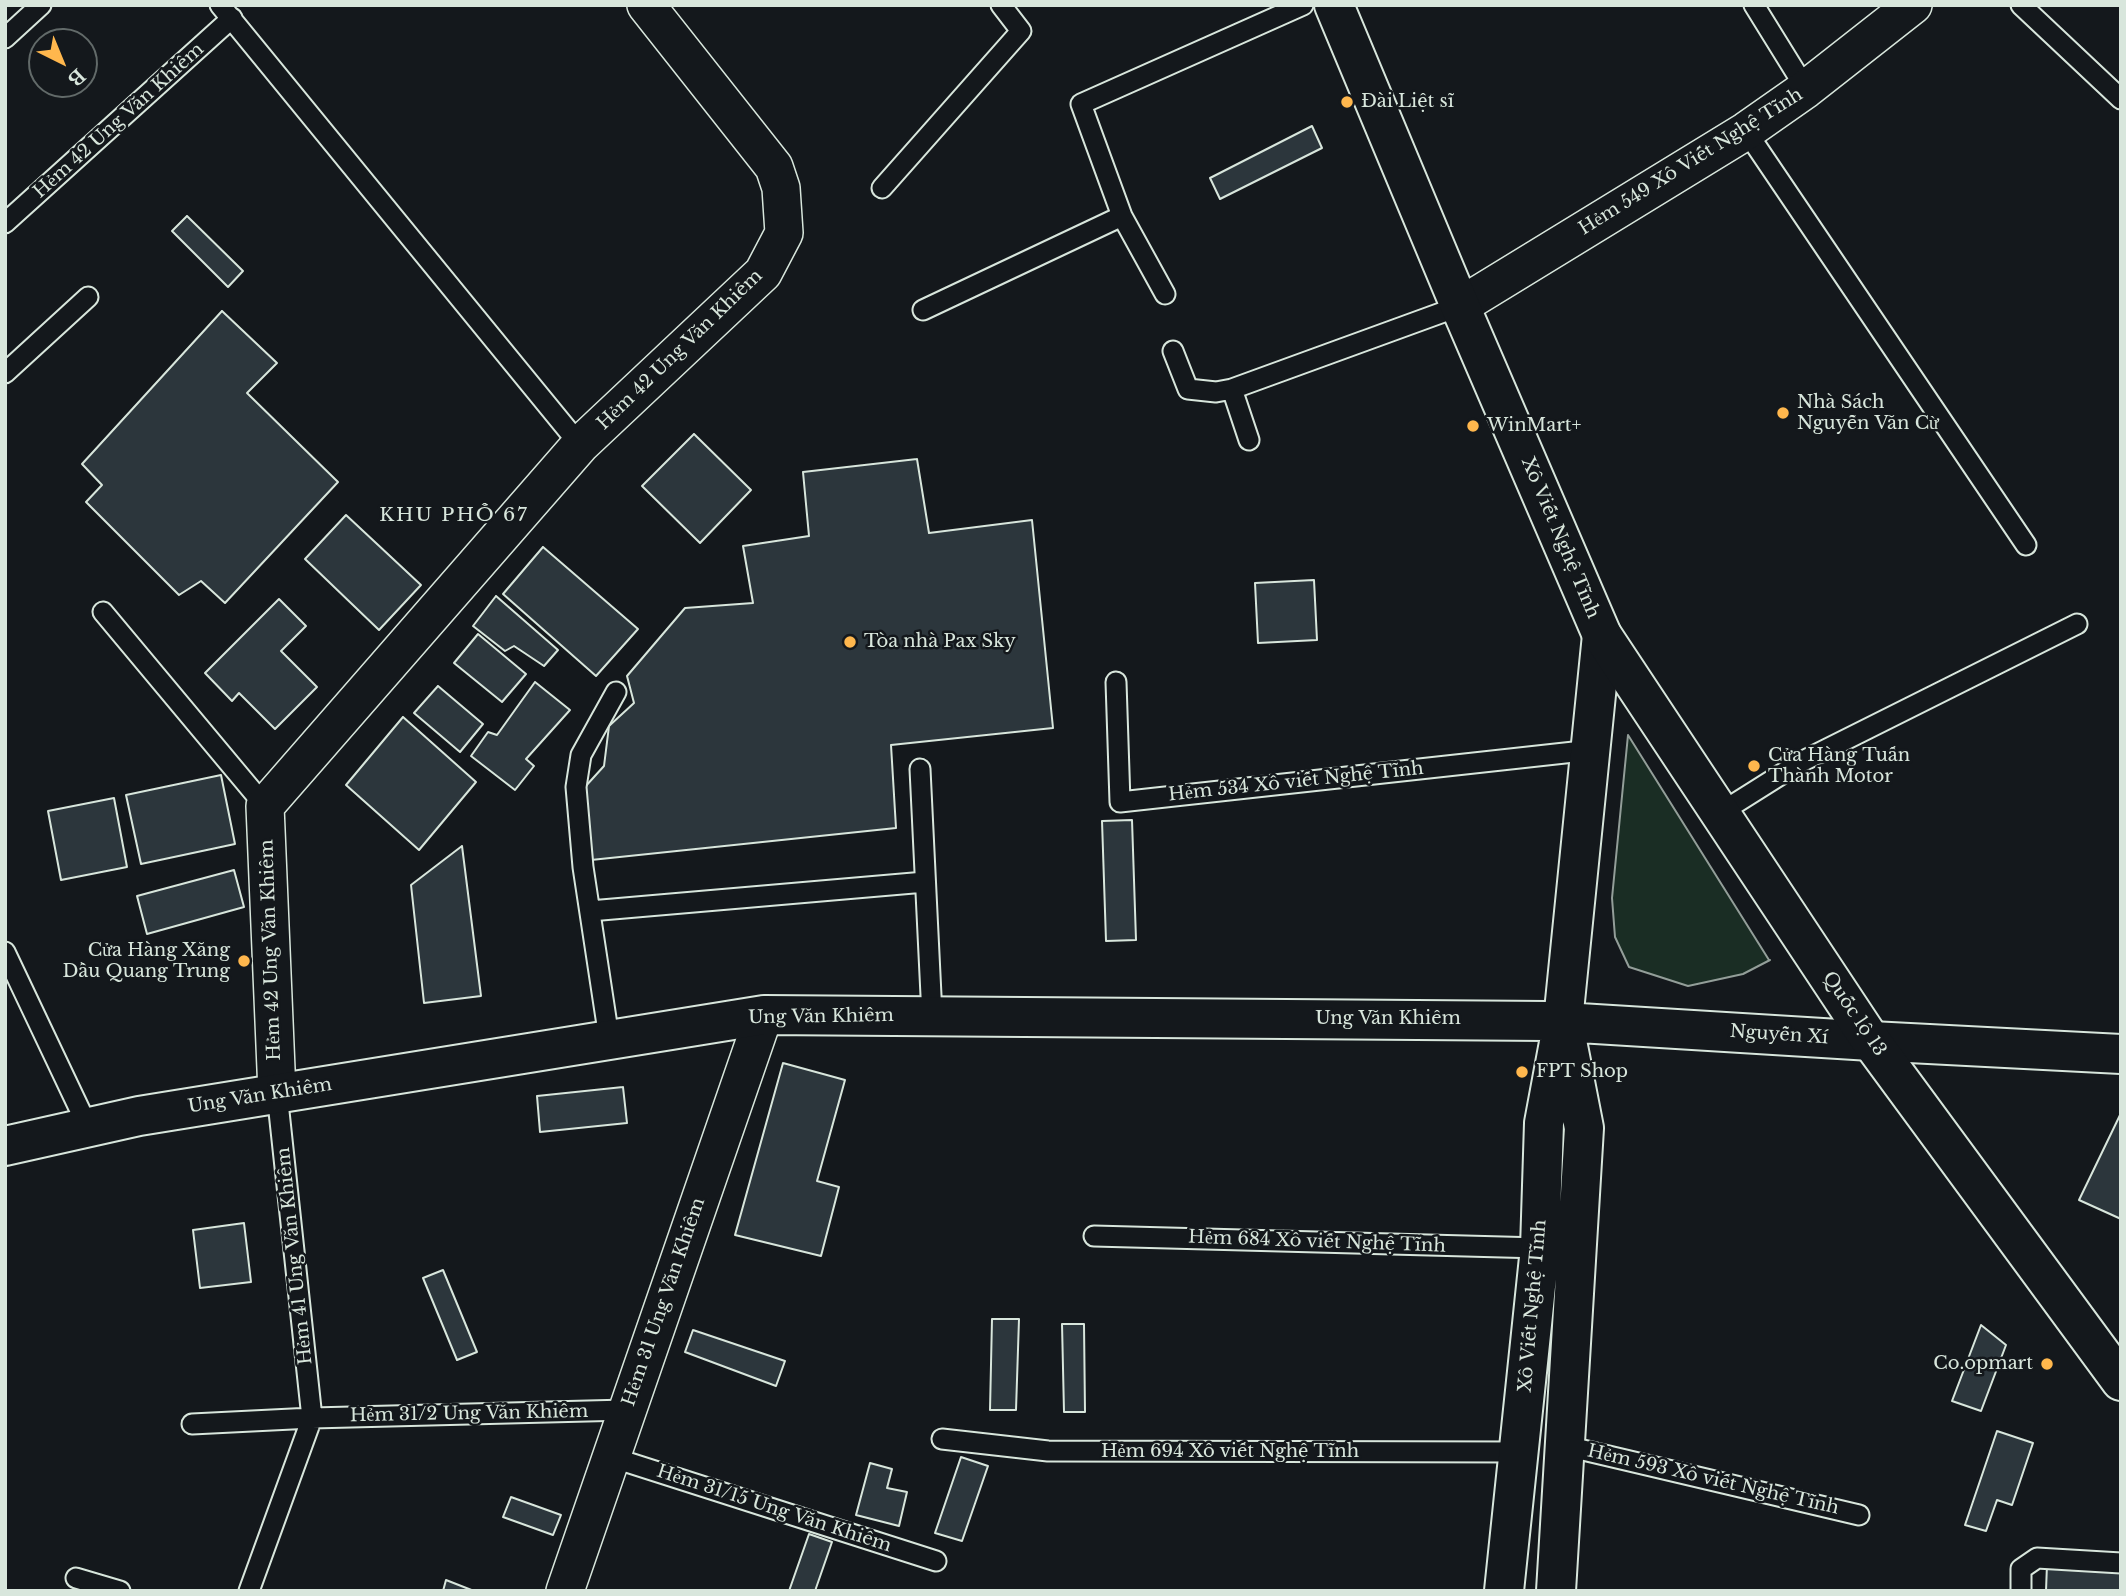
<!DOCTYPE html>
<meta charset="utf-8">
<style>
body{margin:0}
#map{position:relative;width:2126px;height:1596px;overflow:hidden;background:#14181c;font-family:"Libre Baskerville",serif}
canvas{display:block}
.frame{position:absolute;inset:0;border:7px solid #d8e6dc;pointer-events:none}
.north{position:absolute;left:28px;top:28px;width:70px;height:70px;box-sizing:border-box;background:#14181c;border:2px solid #626a69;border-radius:50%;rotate:137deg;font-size:19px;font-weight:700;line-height:28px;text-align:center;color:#d8e6dc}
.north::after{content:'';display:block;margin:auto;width:24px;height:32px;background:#ffb74d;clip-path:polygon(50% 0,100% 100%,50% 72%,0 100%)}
</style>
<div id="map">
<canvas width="2126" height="1596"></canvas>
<div class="frame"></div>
<div class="north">B</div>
</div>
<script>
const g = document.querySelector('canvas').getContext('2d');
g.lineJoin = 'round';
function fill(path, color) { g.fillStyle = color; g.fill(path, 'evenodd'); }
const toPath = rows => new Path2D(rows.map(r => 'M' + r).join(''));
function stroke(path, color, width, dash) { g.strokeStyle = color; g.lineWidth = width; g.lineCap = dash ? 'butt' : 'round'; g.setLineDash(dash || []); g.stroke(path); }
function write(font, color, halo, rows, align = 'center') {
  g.font = font + ' "Libre Baskerville",serif'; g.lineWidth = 5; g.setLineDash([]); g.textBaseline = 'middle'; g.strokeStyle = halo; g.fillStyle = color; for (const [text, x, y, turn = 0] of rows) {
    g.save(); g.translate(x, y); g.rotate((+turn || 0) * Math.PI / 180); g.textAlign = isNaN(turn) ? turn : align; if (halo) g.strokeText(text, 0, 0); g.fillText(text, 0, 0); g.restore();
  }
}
const green = toPath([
 [1628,735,1769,960,1770,960,1743,974,1688,986,1629,967,1615,937,1612,898,1628,735]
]);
fill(green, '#1a2d24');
stroke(green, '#939e99', 2);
const building = toPath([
 [1312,126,1322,148,1220,199,1210,178,1312,126],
 [187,216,243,271,228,287,172,231,187,216],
 [222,311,277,363,247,393,338,482,225,603,201,581,179,595,86,502,102,485,82,464,222,311],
 [694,434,751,490,700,543,642,486,694,434],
 [917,459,929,533,1032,520,1053,728,891,745,896,828,591,860,584,788,604,766,609,726,634,703,627,676,685,608,753,603,743,546,809,536,803,472,917,459],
 [346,515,421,585,379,630,305,559,346,515],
 [543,547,638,629,596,676,503,594,543,547],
 [1314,580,1317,640,1258,643,1255,583,1314,580],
 [496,596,558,650,544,666,514,646,505,651,473,626,496,596],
 [279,599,306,626,281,651,317,687,275,729,239,693,232,701,205,673,279,599],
 [478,634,526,674,502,702,454,663,478,634],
 [535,682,570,710,526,759,534,766,515,790,471,756,488,732,497,735,535,682],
 [438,686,483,724,460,752,414,713,438,686],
 [403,717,476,782,419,850,346,785,403,717],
 [221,775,235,844,141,864,126,795,221,775],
 [114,798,127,867,61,880,48,811,114,798],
 [1132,820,1136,940,1106,941,1102,821,1132,820],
 [462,846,481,996,424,1003,411,885,462,846],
 [234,870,244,907,147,934,137,896,234,870],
 [783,1063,845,1080,817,1181,839,1187,821,1256,735,1235,783,1063],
 [623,1087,627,1123,540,1132,537,1096,623,1087],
 [2121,1113,2121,1219,2079,1200,2121,1113],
 [244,1223,251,1282,200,1288,193,1230,244,1223],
 [443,1270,477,1352,457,1360,423,1278,443,1270],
 [992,1319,1019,1319,1016,1410,990,1410,992,1319],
 [1062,1324,1084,1324,1085,1412,1064,1412,1062,1324],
 [1981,1325,2006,1345,1981,1411,1952,1401,1981,1325],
 [693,1330,785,1361,776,1386,685,1352,693,1330],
 [1997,1431,2033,1443,2012,1505,1997,1500,1986,1531,1965,1525,1997,1431],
 [961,1457,988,1466,962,1541,935,1533,961,1457],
 [870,1463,892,1469,887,1488,907,1492,899,1526,856,1515,870,1463],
 [511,1497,561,1515,553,1535,503,1517,511,1497],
 [809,1534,832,1542,815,1591,789,1591,809,1534],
 [2047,1564,2121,1568,2121,1591,2046,1591,2047,1564],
 [446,1580,474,1591,443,1591,446,1580]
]);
fill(building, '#2c363c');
stroke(building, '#d8e6dc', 2);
const lane = toPath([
 [220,5,580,445],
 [1754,5,1806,89],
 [2021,5,2121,99],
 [5,38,41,5],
 [1746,131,2026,545],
 [882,188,1021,31,1001,5],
 [1122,216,1165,294],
 [5,223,232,18],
 [923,310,1122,216,1081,104,1303,5],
 [1173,351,1188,389,1216,392,1232,389],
 [5,373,88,297],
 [1249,440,1232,389,1460,306],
 [103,612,265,806],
 [1116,682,1120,802,1592,750],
 [920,769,932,1016],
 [1720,813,1801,762,2077,624],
 [590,911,925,882],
 [5,952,88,1127],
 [609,1038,583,867,576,787,581,755,616,692],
 [1094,1236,1540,1248],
 [192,1424,312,1418,277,1093],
 [942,1439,1048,1451,1518,1452],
 [1566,1446,1859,1515],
 [611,1457,936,1561],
 [76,1578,120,1591],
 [249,1591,312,1418,627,1410],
 [2021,1591,2021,1569,2037,1558,2121,1563]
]);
const street = toPath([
 [1460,306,1746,131,1806,89,1913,5],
 [277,1093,265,806,580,445,763,273,784,233,781,188,774,167,646,5],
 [565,1591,764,1015]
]);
const secondary = toPath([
 [5,1146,139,1116,764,1015,1547,1021,1871,1041,2121,1054],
 [1504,1591,1540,1248,1544,1123,1563,1021,1602,635],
 [1556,1591,1584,1128,1567,1041]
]);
const primary = toPath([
 [1334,5,1460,306,1602,635,1871,1041,2121,1381]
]);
stroke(lane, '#d8e6dc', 23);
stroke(street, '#d8e6dc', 40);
stroke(secondary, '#d8e6dc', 42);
stroke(primary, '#d8e6dc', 42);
stroke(lane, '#14181c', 19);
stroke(street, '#14181c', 37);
stroke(secondary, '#14181c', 38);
stroke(primary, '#14181c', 38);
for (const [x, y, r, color] of [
 [1347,102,7,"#ffb74d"],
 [1783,413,7,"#ffb74d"],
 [1473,426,7,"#ffb74d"],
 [850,642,7,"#ffb74d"],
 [1754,766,7,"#ffb74d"],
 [244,961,7,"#ffb74d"],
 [1522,1072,7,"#ffb74d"],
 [2047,1364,7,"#ffb74d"]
]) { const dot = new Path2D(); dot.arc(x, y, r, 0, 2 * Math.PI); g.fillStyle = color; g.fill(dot); stroke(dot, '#14181c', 2.5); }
write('18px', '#d8e6dc', '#14181c', [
 ["Đài Liệt sĩ",1361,102],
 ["Nhà Sách",1797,403],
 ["Nguyễn Văn Cừ",1797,424],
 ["WinMart+",1487,426],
 ["Tòa nhà Pax Sky",864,642],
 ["Cửa Hàng Tuấn",1768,756],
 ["Thành Motor",1768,777],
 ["Cửa Hàng Xăng",230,951,"right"],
 ["Dầu Quang Trung",230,972,"right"],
 ["FPT Shop",1536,1072],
 ["Co.opmart",2033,1364,"right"]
], 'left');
write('18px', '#d8e6dc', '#14181c', [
 ["Hẻm 42 Ung Văn Khiêm",119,121,-42],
 ["Hẻm 549 Xô Viết Nghệ Tĩnh",1691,162,-32],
 ["Hẻm 42 Ung Văn Khiêm",680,350,-44],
 ["Xô Viết Nghệ Tĩnh",1560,538,67],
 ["Hẻm 534 Xô viết Nghệ Tĩnh",1296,782,-6],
 ["Hẻm 42 Ung Văn Khiêm",271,950,-92],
 ["Quốc lộ 13",1854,1014,56],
 ["Ung Văn Khiêm",821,1017,-1],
 ["Ung Văn Khiêm",1388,1019],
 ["Nguyễn Xí",1779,1035,4],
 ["Ung Văn Khiêm",260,1096,-9],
 ["Hẻm 684 Xô viết Nghệ Tĩnh",1317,1242,2],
 ["Hẻm 41 Ung Văn Khiêm",295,1256,-96],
 ["Hẻm 31 Ung Văn Khiêm",664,1302,-71],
 ["Xô Viết Nghệ Tĩnh",1533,1306,-85],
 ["Hẻm 31/2 Ung Văn Khiêm",469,1414,-1],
 ["Hẻm 694 Xô viết Nghệ Tĩnh",1230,1452],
 ["Hẻm 593 Xô viết Nghệ Tĩnh",1713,1480,13],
 ["Hẻm 31/15 Ung Văn Khiêm",774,1509,18]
]);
g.letterSpacing = '2px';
write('19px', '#d8e6dc', '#14181c', [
 ["KHU PHỐ 67",454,516]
]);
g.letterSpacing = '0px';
</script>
